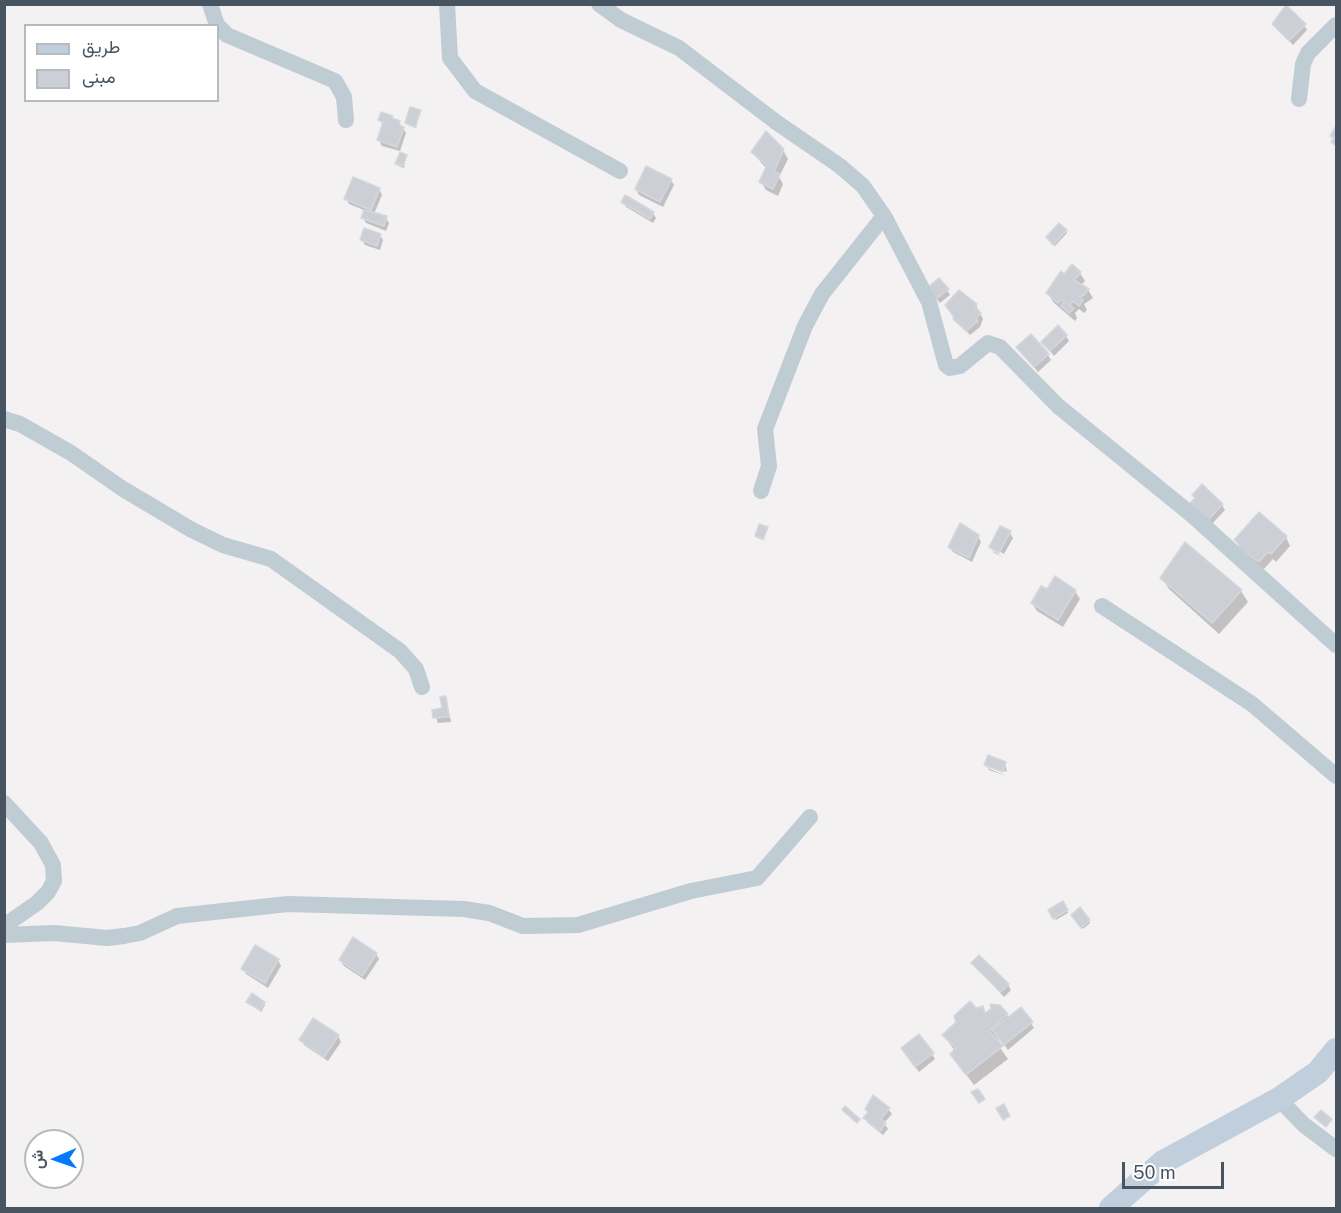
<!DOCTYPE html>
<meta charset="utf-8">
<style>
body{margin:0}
#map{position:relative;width:1341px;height:1213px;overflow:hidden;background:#f3f1f1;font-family:"Public Sans",Vazirmatn,sans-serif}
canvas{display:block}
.frame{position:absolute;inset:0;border:6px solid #465561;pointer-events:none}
.legend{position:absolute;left:24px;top:24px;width:195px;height:78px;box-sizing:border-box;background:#fff;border:2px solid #b5bbc0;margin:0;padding:8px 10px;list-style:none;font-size:18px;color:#465561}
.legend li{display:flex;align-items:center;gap:12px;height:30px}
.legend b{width:30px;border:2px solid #b5bbc0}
.north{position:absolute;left:24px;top:1129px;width:60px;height:60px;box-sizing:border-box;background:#fff;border:2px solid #b5bbc0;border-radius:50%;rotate:268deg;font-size:16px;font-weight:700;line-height:24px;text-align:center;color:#465561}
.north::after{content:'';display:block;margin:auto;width:21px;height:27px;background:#037afb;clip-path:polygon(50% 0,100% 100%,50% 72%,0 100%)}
.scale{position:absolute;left:1122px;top:1162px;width:102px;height:27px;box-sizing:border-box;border:3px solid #465561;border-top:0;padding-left:8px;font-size:18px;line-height:21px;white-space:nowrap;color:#465561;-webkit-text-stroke:4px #fff;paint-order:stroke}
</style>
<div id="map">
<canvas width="1341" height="1213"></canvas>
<div class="frame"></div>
<ul class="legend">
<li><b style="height:8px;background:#c1cfdc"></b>طريق</li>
<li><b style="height:16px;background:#ccd0d6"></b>مبنى</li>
</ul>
<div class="north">ش</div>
<div class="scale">50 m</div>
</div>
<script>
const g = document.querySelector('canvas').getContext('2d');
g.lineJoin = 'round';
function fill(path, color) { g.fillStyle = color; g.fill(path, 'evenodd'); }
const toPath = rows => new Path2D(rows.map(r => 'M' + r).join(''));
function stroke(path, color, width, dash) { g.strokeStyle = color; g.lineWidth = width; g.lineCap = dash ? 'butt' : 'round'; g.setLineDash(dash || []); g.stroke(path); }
fill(toPath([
 [1274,24,1304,25,1307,30,1293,45],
 [420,112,416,128,408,125,406,123],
 [380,120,399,122,403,128,406,133,400,151,382,146,379,140,383,126],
 [783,150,788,159,779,177,783,184,778,196,766,190,761,182,767,169,752,152],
 [406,156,404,168,398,166,397,163],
 [671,180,674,185,663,207,639,195,636,189],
 [379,189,382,195,374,214,386,218,389,223,386,231,366,223,363,218,366,211,349,204,346,199],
 [623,202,653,213,656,218,653,223,626,207],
 [1066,231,1067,233,1055,246,1049,240],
 [380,235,383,240,380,250,365,245,362,240],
 [1080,273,1085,281,1081,285,1088,290,1093,298,1084,304,1087,310,1084,313,1079,309,1075,313,1077,318,1075,321,1053,302,1048,293,1064,276],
 [947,290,950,295,940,303,932,293],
 [976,305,983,319,980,327,970,335,955,319],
 [1066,336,1069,341,1054,356,1043,342],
 [1018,348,1048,355,1051,360,1038,372],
 [1195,498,1222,505,1225,510,1210,526],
 [767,528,764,540,757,538,756,536],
 [1010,533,1013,538,1004,554,993,548,993,551,1003,557,994,553,991,547],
 [978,536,981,542,972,562,953,552,949,547],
 [1286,537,1290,546,1276,562,1273,559,1264,569,1245,556,1236,541],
 [1162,578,1241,591,1248,602,1219,634,1169,589],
 [1047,591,1075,591,1080,599,1063,627,1037,611,1032,603],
 [446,697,451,722,438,723,434,711,443,710],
 [1005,763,1007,772,988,765,988,768,1006,776,989,770,986,765],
 [1063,903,1068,913,1056,920,1050,911],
 [1080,909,1090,923,1083,929,1073,915],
 [376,954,379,959,365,980,344,966,340,960],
 [278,960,281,966,268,988,246,974,243,969],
 [973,964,1008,985,1011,990,1004,997],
 [248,1002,264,1003,265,1005,261,1012],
 [982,1008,986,1014,1007,1014,1009,1019,1031,1023,1034,1028,1008,1050,1000,1039,996,1042,1008,1059,974,1085,959,1065,952,1054,955,1051,944,1036],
 [338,1036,341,1042,328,1061,304,1045,301,1040],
 [906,1054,932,1054,935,1059,919,1072],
 [866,1109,888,1109,892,1114,884,1123,888,1129,883,1135,868,1123,865,1118,869,1114]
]), '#0003');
const building = toPath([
 [1286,5,1306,24,1289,41,1272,24,1286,5],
 [410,107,421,110,415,127,405,123,410,107],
 [381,112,393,116,392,118,400,121,398,125,404,127,397,147,377,140,383,122,378,120,381,112],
 [1336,126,1336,146,1331,142,1334,138,1330,136,1336,126],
 [766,131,784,149,774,172,780,174,773,189,759,182,767,165,751,152,766,131],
 [400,152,407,155,403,166,395,164,400,152],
 [646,166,672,179,660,202,635,189,646,166],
 [353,177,380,188,371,210,344,199,353,177],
 [625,195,654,212,650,219,621,202,625,195],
 [364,210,387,216,384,226,361,218,364,210],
 [1059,223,1067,230,1053,245,1046,237,1059,223],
 [364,228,381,234,377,246,360,240,364,228],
 [1072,264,1081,272,1074,280,1089,289,1083,296,1079,296,1083,300,1079,306,1073,301,1070,305,1074,308,1069,313,1061,306,1064,302,1061,299,1058,303,1046,293,1061,271,1064,274,1072,264],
 [939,278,949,289,936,299,927,288,939,278],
 [959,290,977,304,975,307,981,313,976,319,978,321,966,331,953,319,954,317,945,305,959,290],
 [1058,325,1067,335,1050,351,1041,342,1058,325],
 [1031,334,1049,354,1034,367,1016,347,1031,334],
 [1202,484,1223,504,1206,522,1188,505,1195,498,1192,495,1202,484],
 [1259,512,1287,536,1271,554,1268,552,1259,562,1238,548,1240,545,1234,540,1259,512],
 [960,523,979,535,969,558,948,547,960,523],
 [759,524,768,527,763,539,755,536,759,524],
 [1000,526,1011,531,999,553,989,547,1000,526],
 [1185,542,1242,590,1212,623,1160,578,1185,542],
 [1055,576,1076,590,1058,620,1031,603,1041,586,1047,589,1055,576],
 [446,696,449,717,433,718,432,710,442,708,440,697,446,696],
 [988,755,1006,762,1003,772,984,765,988,755],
 [1063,901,1068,910,1053,919,1048,910,1063,901],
 [1080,907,1090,920,1081,928,1071,915,1080,907],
 [353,937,377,953,362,976,339,960,353,937],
 [255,945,279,959,265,983,241,969,255,945],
 [979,955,1009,984,1001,992,971,963,979,955],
 [252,993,265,1002,260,1010,246,1002,252,993],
 [970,1001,976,1008,983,1006,985,1013,991,1009,990,1004,1000,1005,1008,1014,989,1031,1003,1046,966,1075,950,1054,956,1048,942,1035,956,1022,954,1016,970,1001],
 [1021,1007,1033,1022,1004,1045,992,1030,1021,1007],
 [313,1018,339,1035,324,1057,299,1040,313,1018],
 [919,1034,934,1053,915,1067,901,1048,919,1034],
 [978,1089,985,1099,979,1103,971,1092,978,1089],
 [873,1095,890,1108,881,1119,886,1123,880,1131,863,1118,868,1112,865,1109,873,1095],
 [1004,1104,1010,1116,1003,1120,996,1108,1004,1104],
 [845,1106,860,1119,857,1123,842,1110,845,1106],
 [1321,1110,1332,1119,1326,1127,1314,1117,1321,1110]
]);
fill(building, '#ccd0d6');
stroke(building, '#d4d7dd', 1.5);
stroke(toPath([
 [210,4,217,25,227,35,335,81,344,97,346,120],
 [447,4,450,58,475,91,620,171],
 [599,4,621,20,679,48,776,122,840,166,863,186,884,216,929,302,946,365,950,368,960,366,988,343,1000,347,1058,406,1192,515,1336,645],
 [1299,99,1303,64,1308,53,1336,25],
 [4,419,20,424,71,453,123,489,192,530,223,545,271,559,400,651,416,669,422,687],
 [761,491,769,466,765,429,805,326,822,294,884,216],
 [1102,606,1252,704,1336,776],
 [4,803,41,843,53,865,54,881,48,892,37,903,4,926],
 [4,935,54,933,107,938,124,936,140,933,177,916,288,904,464,909,489,913,523,926,578,925,691,891,757,878,810,817],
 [1279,1099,1304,1125,1336,1149]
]), '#c0ccd4', 16);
stroke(toPath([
 [1111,1208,1163,1162,1279,1099,1318,1072,1336,1050]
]), '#c1cfdc', 24);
</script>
